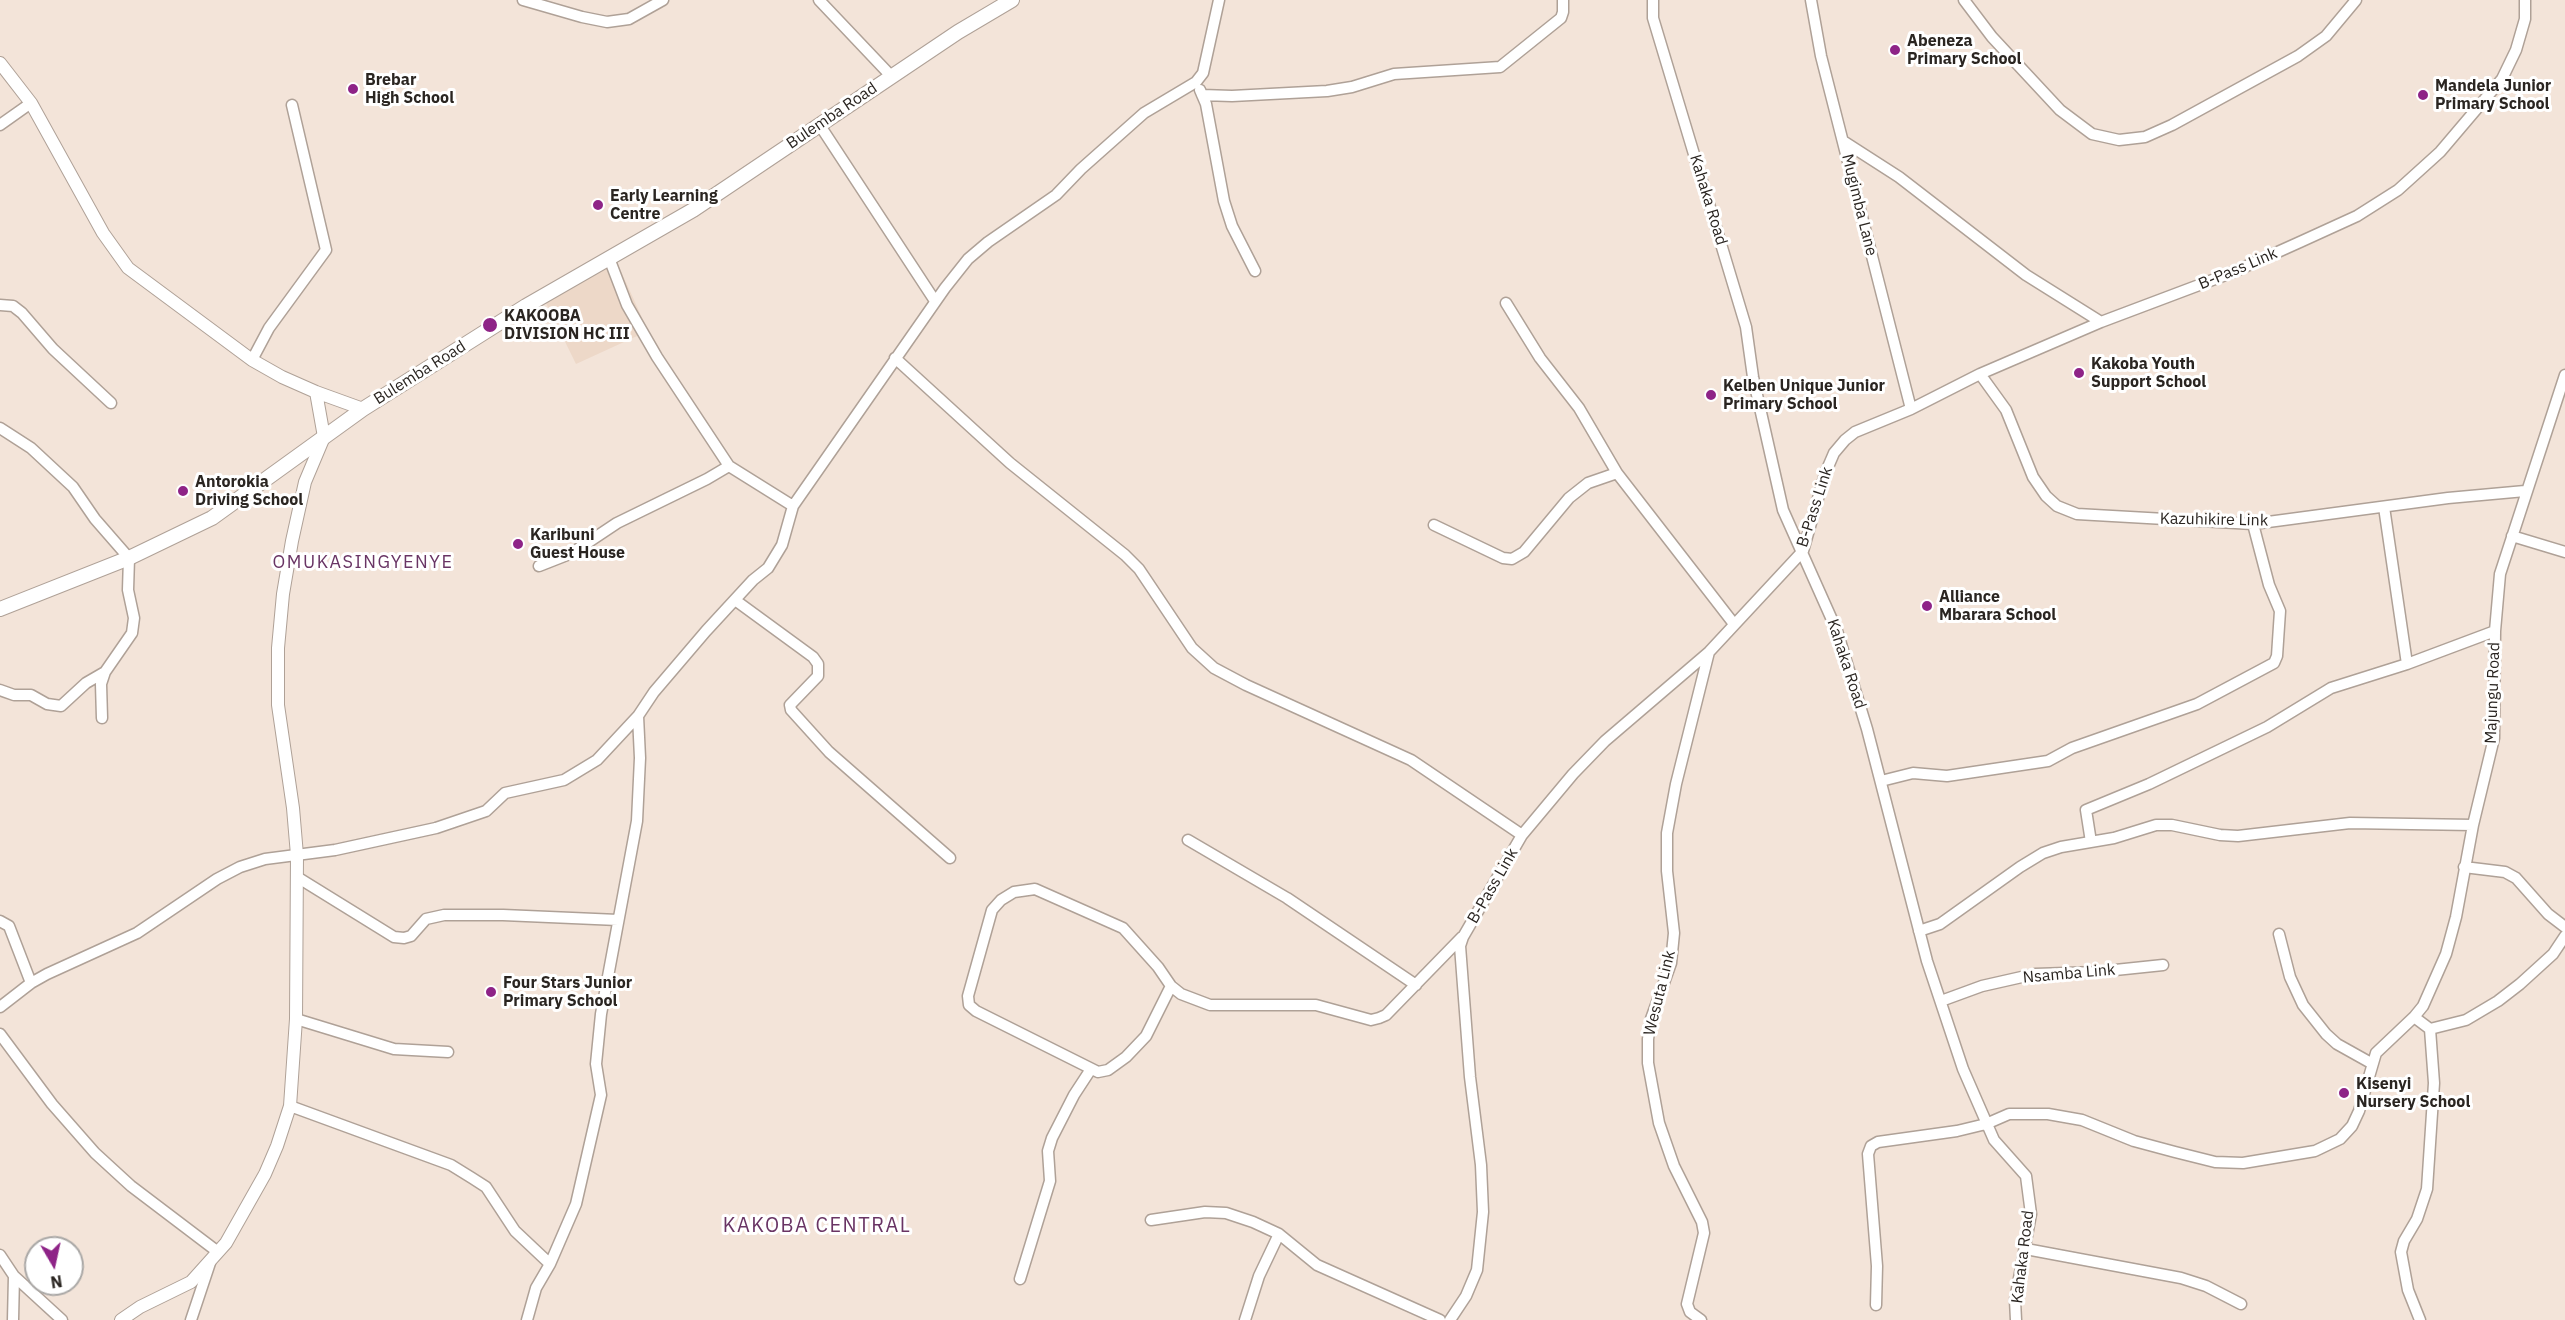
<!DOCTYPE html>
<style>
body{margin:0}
#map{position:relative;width:2565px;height:1320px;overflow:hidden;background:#f3e4d9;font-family:"IBM Plex Sans",sans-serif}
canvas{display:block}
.north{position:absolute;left:24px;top:1236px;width:60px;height:60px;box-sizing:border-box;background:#fff;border:2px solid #aaa8a6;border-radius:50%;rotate:171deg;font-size:16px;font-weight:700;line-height:24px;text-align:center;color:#2a2521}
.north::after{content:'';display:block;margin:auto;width:21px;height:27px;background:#8e2387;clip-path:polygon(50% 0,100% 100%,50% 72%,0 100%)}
</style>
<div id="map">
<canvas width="2565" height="1320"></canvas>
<div class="north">N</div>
</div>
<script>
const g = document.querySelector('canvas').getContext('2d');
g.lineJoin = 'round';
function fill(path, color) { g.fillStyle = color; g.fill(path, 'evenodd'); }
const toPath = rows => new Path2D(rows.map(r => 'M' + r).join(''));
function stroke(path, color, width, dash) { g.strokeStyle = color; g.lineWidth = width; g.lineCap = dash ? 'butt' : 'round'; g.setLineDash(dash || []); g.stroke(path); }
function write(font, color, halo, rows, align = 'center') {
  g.font = font + ' "IBM Plex Sans",sans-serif'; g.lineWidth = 6; g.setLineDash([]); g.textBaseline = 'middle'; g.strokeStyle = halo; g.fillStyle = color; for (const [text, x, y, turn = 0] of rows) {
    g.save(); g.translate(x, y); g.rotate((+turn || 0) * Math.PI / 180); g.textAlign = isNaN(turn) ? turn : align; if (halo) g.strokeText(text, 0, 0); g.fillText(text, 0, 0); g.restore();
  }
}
fill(toPath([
 [615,258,648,331,576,364,545,301]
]), '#edd8c8');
const minor = toPath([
 [523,0,582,17,607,22,629,19,663,0],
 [819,0,892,77],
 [1653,0,1653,18,1746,327,1753,377,1783,510,1837,631,1867,729,1927,961,1963,1069,1994,1140,2026,1176,2031,1214,2015,1300,2016,1320],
 [1811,0,1821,56,1911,409],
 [1964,0,1992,37,2060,110,2092,134,2119,140,2145,137,2172,125,2298,56,2326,36,2356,0],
 [1200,90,1206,104,1224,201,1232,226,1255,271],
 [1202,95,1232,96,1327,91,1352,87,1394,74,1500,67,1561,18,1563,12,1563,0],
 [819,124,935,301],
 [0,125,31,103],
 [1843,141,1899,177,2026,275,2101,322],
 [609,258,627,305,657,357,729,466,793,506],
 [1506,303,1540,358,1579,408,1617,473,1734,624],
 [0,305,13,306,22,313,53,349,111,403],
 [895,358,1010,463,1125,555,1139,569,1192,648,1214,668,1246,685,1411,760,1522,835],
 [252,360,269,328,326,250,292,105],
 [1980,374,2006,410,2033,477,2046,496,2057,506,2077,514,2253,524,2448,498,2525,491],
 [0,428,31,448,73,487,95,519,129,558,128,590,134,618,132,633,105,672,101,684,102,718],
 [2384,507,2407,664],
 [1434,525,1503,558,1512,559,1524,552,1569,498,1588,483,1617,473],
 [2512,536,2565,552],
 [539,566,572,553,617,523,707,479,729,466],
 [735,600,813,657,818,664,818,676,790,705,791,710,829,752,950,858],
 [0,690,14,695,31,695,47,704,61,706,86,683,105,672],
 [1881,781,1913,773,1947,776,2048,761,2072,748,2197,704,2274,663,2277,656,2280,611,2269,585,2253,524],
 [1188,840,1287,898,1416,985],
 [2091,842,2086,810,2149,784,2267,727,2331,688,2407,664,2495,631],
 [2464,867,2505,872,2516,878,2548,914,2565,927],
 [297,877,394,937,404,938,411,936,426,919,444,915,503,915,618,920],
 [0,921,9,926,31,983],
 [1919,931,1940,924,2020,867,2043,853,2061,847,2114,838,2156,825,2172,825,2220,835,2238,836,2350,823,2473,825],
 [2279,934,2290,977,2303,1005,2326,1034,2337,1044,2371,1063],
 [1171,986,1146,1036,1126,1057,1108,1070,1098,1072,976,1011,969,1005,968,996,992,910,1001,900,1014,892,1035,889,1123,928,1158,967,1171,986,1181,994,1210,1005,1316,1005,1371,1020,1379,1018,1386,1015,1462,937],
 [1941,1001,1982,986,2035,974,2096,972,2163,965],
 [0,1007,31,983,47,974,137,933,217,879,240,867,265,859,335,850,436,828,486,811,505,793,564,780,597,760,638,716,654,692,706,631,753,580,768,568,782,545,793,506,945,288,968,259,988,242,1056,195,1081,169,1144,113,1196,82,1203,73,1219,0],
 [2414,1017,2430,1029,2466,1020,2498,1001,2520,984,2553,954,2565,936],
 [296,1019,394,1049,448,1052],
 [0,1034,52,1104,95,1153,131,1186,218,1252],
 [290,1106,451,1165,472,1178,486,1187,515,1231,550,1264],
 [1151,1220,1205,1212,1226,1213,1253,1222,1279,1234,1317,1265,1440,1320],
 [2026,1249,2181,1278,2206,1286,2241,1304],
 [0,1255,14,1276,62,1320],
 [1020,1279,1050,1181,1048,1151,1052,1138,1074,1095,1091,1069],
 [1876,1305,1877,1266,1868,1154,1871,1146,1878,1142,1957,1131,1986,1124,2009,1114,2048,1114,2082,1120,2134,1141,2175,1152,2215,1162,2243,1163,2315,1151,2340,1139,2352,1126,2359,1111,2376,1053,2414,1017,2423,1006,2446,954,2456,917,2473,825,2494,738,2495,631,2500,574,2565,375],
 [13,1320,14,1276],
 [191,1320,210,1263],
 [527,1320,536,1288,550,1264,576,1204,601,1095,596,1064,601,1014,637,821,640,758,638,716],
 [1245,1320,1259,1276,1279,1234],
 [1450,1320,1466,1296,1477,1270,1483,1212,1481,1165,1470,1077,1460,946,1463,937,1522,835,1573,774,1605,741,1709,652,1803,551,1825,474,1834,453,1845,440,1855,432,1911,409,1980,374,2101,322,2231,273,2300,242,2357,216,2398,190,2440,152,2502,79,2516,50,2525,19,2525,0],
 [1701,1320,1690,1312,1687,1304,1704,1233,1702,1222,1674,1166,1659,1123,1648,1063,1648,1039,1651,1019,1671,963,1674,933,1667,871,1667,833,1676,784,1709,652],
 [2420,1320,2408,1290,2401,1252,2404,1241,2417,1219,2427,1189,2434,1083,2430,1029]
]);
const tertiary = toPath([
 [0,63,31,103,103,233,128,268,252,360,282,377,316,392,363,409],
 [121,1320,140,1307,191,1282,226,1243,265,1174,277,1146,290,1106,296,1019,297,855,293,808,278,705,278,648,283,594,292,541,305,482,324,437,316,392]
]);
const secondary = toPath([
 [0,609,129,558,212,518,363,409,526,306,693,210,958,32,1012,0]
]);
stroke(minor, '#afa197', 13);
stroke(tertiary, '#afa197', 14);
stroke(secondary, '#afa197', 16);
stroke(minor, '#fff', 10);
stroke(tertiary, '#fff', 12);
stroke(secondary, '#fff', 14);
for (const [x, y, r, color] of [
 [1895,50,6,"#8e2387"],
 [353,89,6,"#8e2387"],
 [2423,95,6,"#8e2387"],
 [598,205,6,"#8e2387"],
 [490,325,8,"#8e2387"],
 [2079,373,6,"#8e2387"],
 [1711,395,6,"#8e2387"],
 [183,491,6,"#8e2387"],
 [518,544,6,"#8e2387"],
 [1927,606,6,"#8e2387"],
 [491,992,6,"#8e2387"],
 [2344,1093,6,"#8e2387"]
]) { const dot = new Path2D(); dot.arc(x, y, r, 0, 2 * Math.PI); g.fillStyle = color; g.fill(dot); stroke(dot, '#fff', 2); }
write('bold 16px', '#2a2521', '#fff', [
 ["Abeneza",1907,41],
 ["Primary School",1907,59],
 ["Brebar",365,80],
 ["High School",365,98],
 ["Mandela Junior",2435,86],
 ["Primary School",2435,104],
 ["Early Learning",610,196],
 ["Centre",610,214],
 ["KAKOOBA",504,316],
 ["DIVISION HC III",504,334],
 ["Kakoba Youth",2091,364],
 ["Support School",2091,382],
 ["Kelben Unique Junior",1723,386],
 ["Primary School",1723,404],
 ["Antorokia",195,482],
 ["Driving School",195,500],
 ["Karibuni",530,535],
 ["Guest House",530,553],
 ["Alliance",1939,597],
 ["Mbarara School",1939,615],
 ["Four Stars Junior",503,983],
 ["Primary School",503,1001],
 ["Kisenyi",2356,1084],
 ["Nursery School",2356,1102]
], 'left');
write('16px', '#2a2521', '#fff', [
 ["Bulemba Road",832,116,-34],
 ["Kahaka Road",1708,200,73],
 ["Mugimba Lane",1859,205,76],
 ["B-Pass Link",2238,269,-23],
 ["Bulemba Road",420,373,-32],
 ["B-Pass Link",1815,507,-72],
 ["Kazuhikire Link",2214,520,1],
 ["Kahaka Road",1846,664,72],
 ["Majungu Road",2493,693,-88],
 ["B-Pass Link",1493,886,-60],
 ["Nsamba Link",2069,974,-5],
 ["Wesuta Link",1660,993,-76],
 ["Kahaka Road",2023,1257,-83]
]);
g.letterSpacing = '1.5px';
write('18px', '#693464', '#fff', [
 ["OMUKASINGYENYE",363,563]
]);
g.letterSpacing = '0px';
g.letterSpacing = '1.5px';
write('20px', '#693464', '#fff', [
 ["KAKOBA CENTRAL",817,1226]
]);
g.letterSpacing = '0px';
</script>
